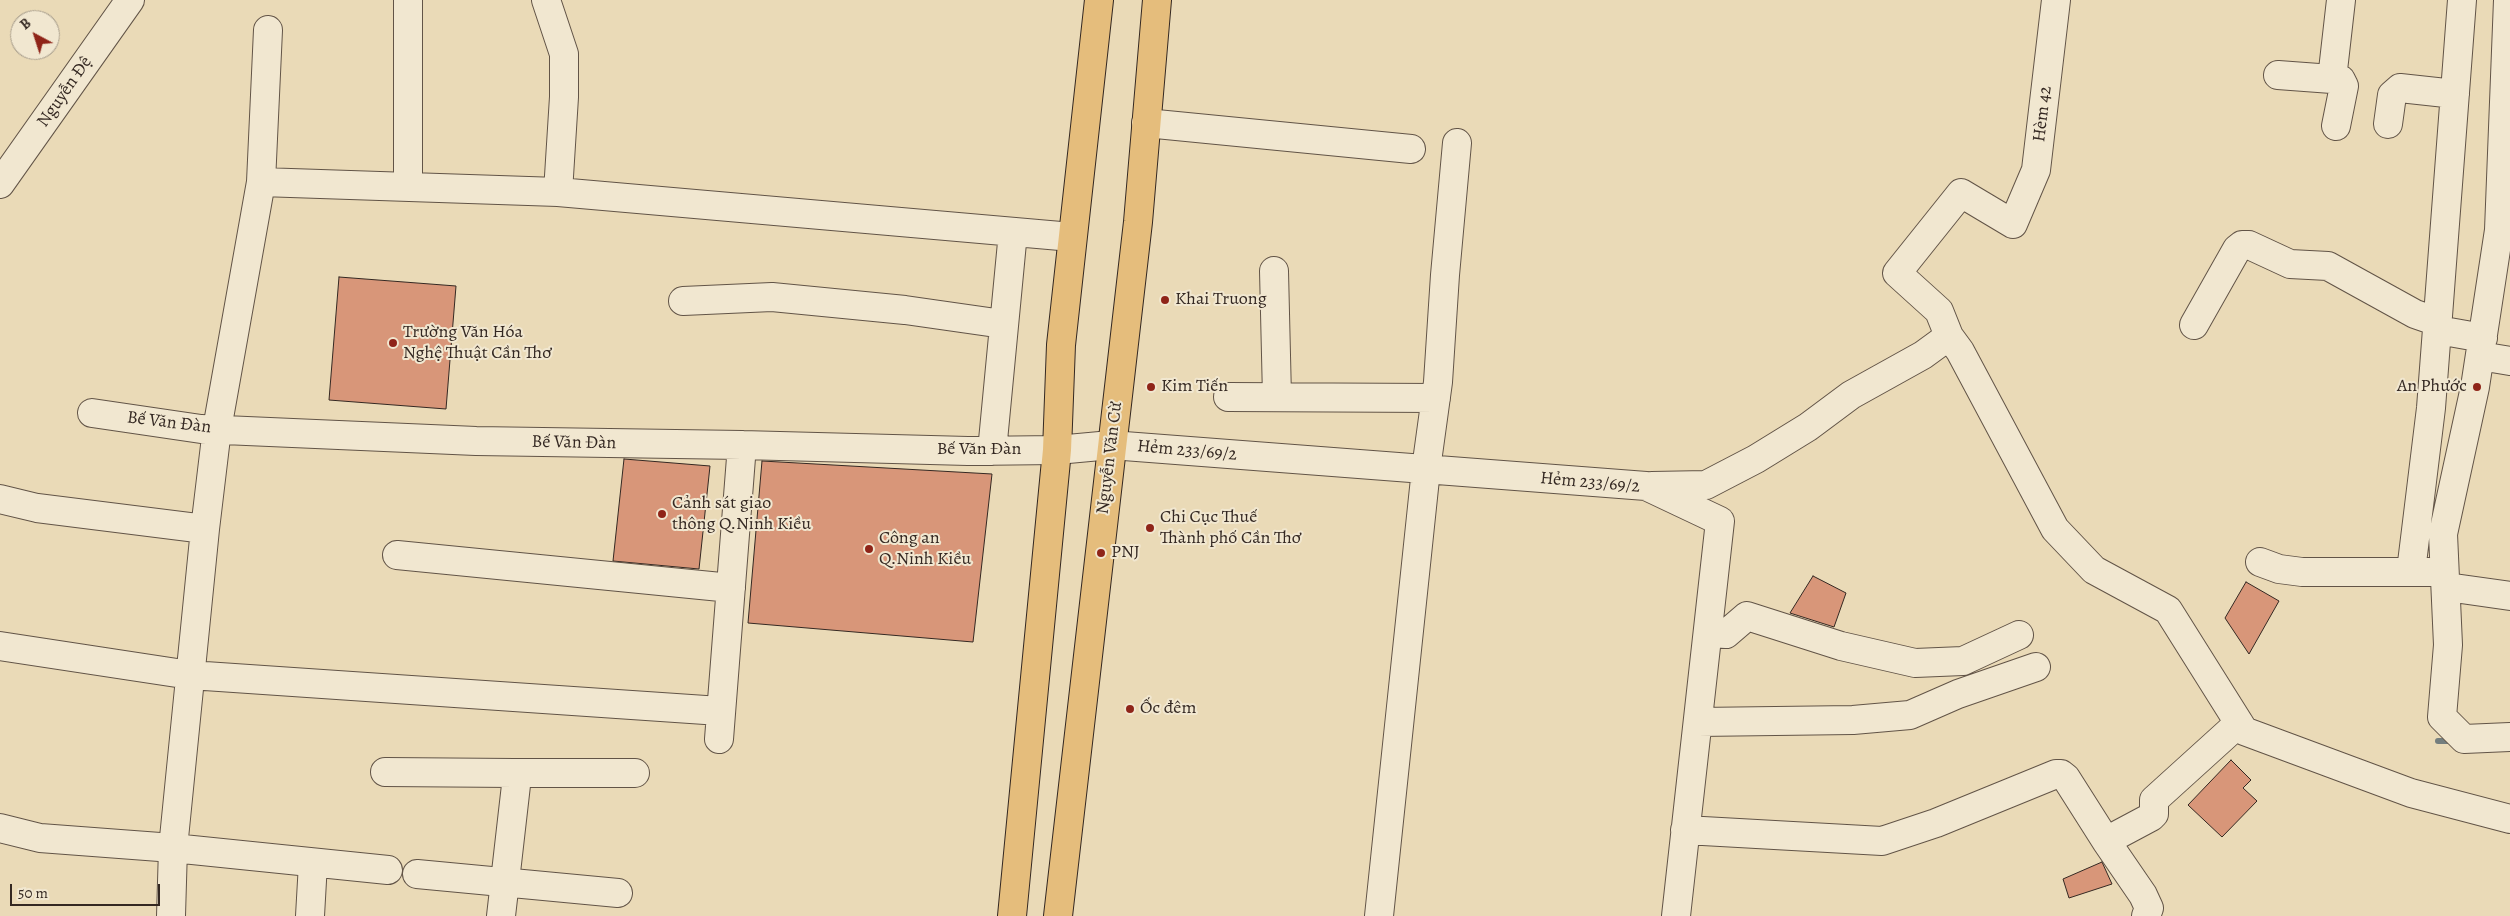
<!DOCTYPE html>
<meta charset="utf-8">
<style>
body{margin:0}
#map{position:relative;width:2510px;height:916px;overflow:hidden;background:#eadab7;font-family:Alegreya,serif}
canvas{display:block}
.north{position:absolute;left:10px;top:10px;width:50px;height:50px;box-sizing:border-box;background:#f1e7d0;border:1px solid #a59b8a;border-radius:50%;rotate:320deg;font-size:14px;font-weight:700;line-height:20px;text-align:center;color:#342822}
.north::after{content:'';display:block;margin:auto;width:18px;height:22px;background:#8f2418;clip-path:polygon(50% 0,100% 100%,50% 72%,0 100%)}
.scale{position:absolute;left:10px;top:884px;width:150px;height:22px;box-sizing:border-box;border:2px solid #342822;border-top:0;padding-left:6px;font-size:15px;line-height:18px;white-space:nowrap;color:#342822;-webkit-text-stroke:4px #f1e7d0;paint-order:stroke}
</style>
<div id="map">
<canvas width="2510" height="916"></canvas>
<div class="north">B</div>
<div class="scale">50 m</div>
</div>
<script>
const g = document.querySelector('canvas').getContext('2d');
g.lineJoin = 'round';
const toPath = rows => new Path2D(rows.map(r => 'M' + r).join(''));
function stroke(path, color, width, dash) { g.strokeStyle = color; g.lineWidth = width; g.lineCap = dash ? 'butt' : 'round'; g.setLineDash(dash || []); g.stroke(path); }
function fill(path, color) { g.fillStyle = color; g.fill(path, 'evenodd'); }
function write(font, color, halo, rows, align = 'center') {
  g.font = font + ' Alegreya,serif'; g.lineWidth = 4; g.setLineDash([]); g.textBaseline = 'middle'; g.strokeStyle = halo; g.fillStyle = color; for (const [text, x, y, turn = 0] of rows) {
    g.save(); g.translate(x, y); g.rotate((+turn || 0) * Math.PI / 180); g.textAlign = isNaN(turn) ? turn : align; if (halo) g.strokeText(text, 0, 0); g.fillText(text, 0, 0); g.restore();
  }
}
stroke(toPath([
 [2438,741,2455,741]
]), '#747e7e', 6);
const building = toPath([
 [339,277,456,286,446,409,329,400,339,277],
 [624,459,710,466,699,569,613,561,624,459],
 [762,461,992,474,973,642,748,623,762,461],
 [1813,576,1846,593,1834,627,1790,613,1813,576],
 [2246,582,2279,601,2249,654,2225,618,2246,582],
 [2231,760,2251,780,2243,788,2257,801,2222,837,2188,805,2231,760],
 [2102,862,2112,884,2069,898,2063,879,2102,862]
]);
fill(building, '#d89679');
stroke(building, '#342822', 1);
const minor = toPath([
 [546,0,564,54,564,97,558,192],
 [2056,0,2036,170,2013,224,1961,193,1897,273,1939,311,1949,336,1960,351,2055,529,2094,570,2168,610,2244,731,2411,793,2510,819],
 [2508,0,2499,230,2475,387,2443,534,2448,645,2442,717,2464,739,2510,737],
 [2278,75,2332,79,2341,0],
 [2332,79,2341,80,2344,86,2336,126],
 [1146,123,1411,149],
 [2388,124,2392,95,2400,88,2455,94],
 [261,182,558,192,1072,237],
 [0,184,130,0],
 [408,187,408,0],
 [1274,271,1277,397],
 [683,301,772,297,905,310,1003,324],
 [2194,325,2237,249,2242,245,2249,245,2290,264,2328,266,2415,314,2438,322],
 [2438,330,2483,338],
 [2480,356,2510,361],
 [1228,397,1436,398],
 [92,413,201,429,476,441,742,445,968,451,1057,450,1111,445,1646,486,1720,521,1676,916],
 [992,451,1013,232],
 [1652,486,1706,485,1756,459,1808,427,1851,395,1923,355,1949,336],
 [0,499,37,508,205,529],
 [397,555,731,588],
 [2260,562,2279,569,2302,572,2429,572],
 [2411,571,2431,408,2462,0],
 [2447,587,2510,596],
 [1708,633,1726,634,1747,616,1841,646,1915,663,1963,661,2019,635],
 [0,646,190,675,720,711],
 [1698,722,1853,720,1910,715,1958,694,2036,667],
 [719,739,742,445],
 [385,772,514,773,516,785,501,916],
 [514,773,635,773],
 [0,828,40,838,173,848,388,870],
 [1685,830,1882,841,1936,823,2056,774,2061,774,2066,778,2106,841],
 [417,874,618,893],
 [171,916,173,848,205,529,217,429,261,182,268,30],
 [310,916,313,863],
 [1379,916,1426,469,1438,382,1445,275,1457,143],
 [2146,916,2149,908,2143,895,2106,841,2151,817,2154,814,2154,800,2239,723]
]);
const major = toPath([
 [1012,916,1057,450,1061,345,1099,0],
 [1058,916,1138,222,1157,0]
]);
stroke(minor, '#625447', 30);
stroke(major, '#342822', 30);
stroke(minor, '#f1e7d0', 28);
stroke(major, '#e5bd7c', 28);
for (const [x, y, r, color] of [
 [1165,300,5,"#8f2418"],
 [393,343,5,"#8f2418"],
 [1151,387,5,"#8f2418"],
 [2477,387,5,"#8f2418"],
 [662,514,5,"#8f2418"],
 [1150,528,5,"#8f2418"],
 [869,549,5,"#8f2418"],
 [1101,553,5,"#8f2418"],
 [1130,709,5,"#8f2418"]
]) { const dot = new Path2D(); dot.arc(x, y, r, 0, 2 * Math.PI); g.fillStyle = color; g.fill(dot); stroke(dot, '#f1e7d0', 2); }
write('18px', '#342822', '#f1e7d0', [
 ["Nguyễn Đệ",65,92,-55],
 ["Hèm 42",2043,114,-83],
 ["Bế Văn Đàn",169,423,7],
 ["Bế Văn Đàn",574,443,1],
 ["Bế Văn Đàn",979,450],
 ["Hẻm 233/69/2",1187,451,5],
 ["Nguyễn Văn Cừ",1110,458,-83],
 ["Hẻm 233/69/2",1590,483,5]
]);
write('18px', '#342822', '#f1e7d0', [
 ["Khai Truong",1175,300],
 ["Trường Văn Hóa",403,333],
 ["Nghệ Thuật Cần Thơ",403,354],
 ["Kim Tiến",1161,387],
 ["An Phước",2467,387,"right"],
 ["Cảnh sát giao",672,504],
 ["thông Q.Ninh Kiều",672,525],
 ["Chi Cục Thuế",1160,518],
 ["Thành phố Cần Thơ",1160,539],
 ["Công an",879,539],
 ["Q.Ninh Kiều",879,560],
 ["PNJ",1111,553],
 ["Ốc đêm",1140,709]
], 'left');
</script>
